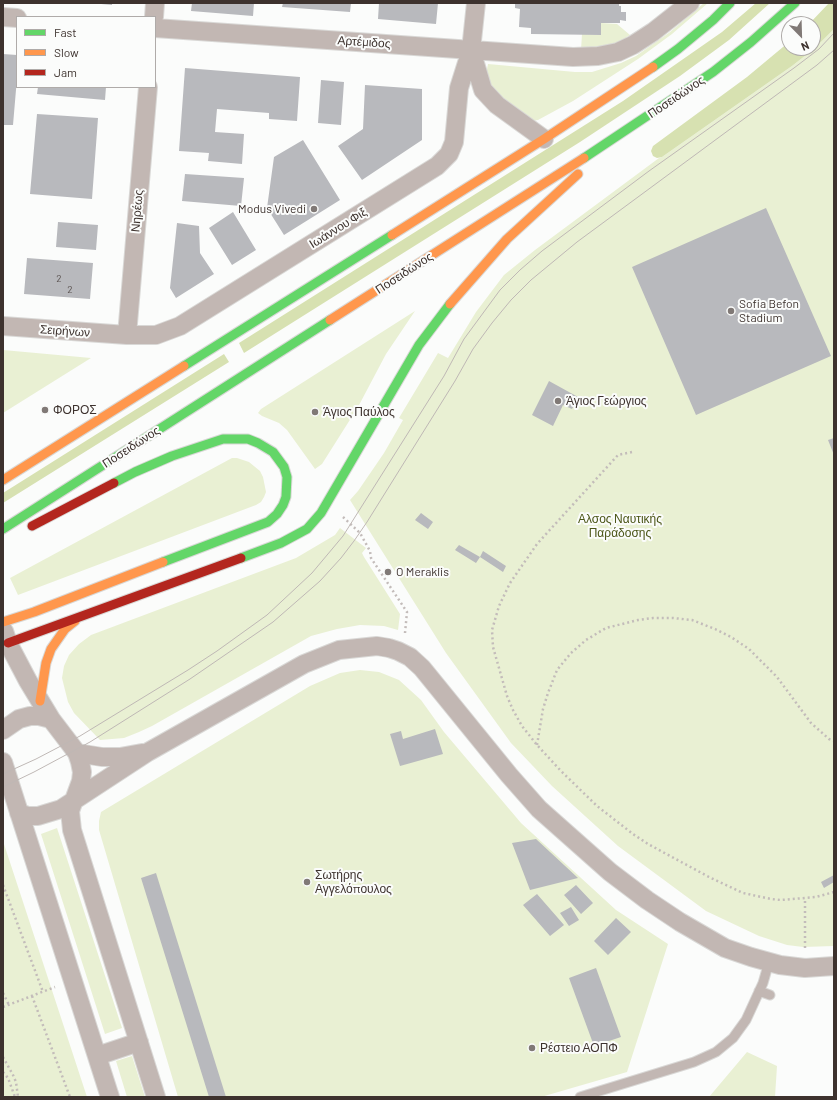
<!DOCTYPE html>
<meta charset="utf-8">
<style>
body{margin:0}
#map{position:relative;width:837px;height:1100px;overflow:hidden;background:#fbfcfb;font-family:Barlow,sans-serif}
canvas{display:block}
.frame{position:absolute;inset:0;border:4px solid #3d322e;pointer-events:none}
.legend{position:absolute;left:16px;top:16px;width:140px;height:72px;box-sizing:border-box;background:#fbfcfb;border:1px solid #afaba9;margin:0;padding:5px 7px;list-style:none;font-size:12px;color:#3d322e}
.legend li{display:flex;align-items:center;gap:8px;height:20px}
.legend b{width:20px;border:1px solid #afaba9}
.north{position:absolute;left:781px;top:16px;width:40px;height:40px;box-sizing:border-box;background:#fbfcfb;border:1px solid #afaba9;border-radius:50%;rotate:157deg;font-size:11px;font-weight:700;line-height:16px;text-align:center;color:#3d322e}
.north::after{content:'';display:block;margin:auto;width:14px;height:18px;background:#807976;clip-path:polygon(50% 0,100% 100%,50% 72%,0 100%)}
</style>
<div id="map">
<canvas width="837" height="1100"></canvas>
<div class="frame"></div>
<ul class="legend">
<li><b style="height:5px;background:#63d668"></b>Fast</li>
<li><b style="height:5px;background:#ff974d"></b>Slow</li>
<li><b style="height:5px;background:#b3261e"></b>Jam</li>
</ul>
<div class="north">N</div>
</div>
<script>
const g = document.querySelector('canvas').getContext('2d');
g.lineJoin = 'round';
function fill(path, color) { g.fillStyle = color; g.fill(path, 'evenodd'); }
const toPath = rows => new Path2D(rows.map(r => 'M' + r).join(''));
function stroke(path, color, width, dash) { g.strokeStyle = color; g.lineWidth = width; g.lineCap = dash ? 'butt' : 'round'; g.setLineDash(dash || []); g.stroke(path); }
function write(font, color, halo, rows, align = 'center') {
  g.font = font + ' Barlow,sans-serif'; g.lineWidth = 4; g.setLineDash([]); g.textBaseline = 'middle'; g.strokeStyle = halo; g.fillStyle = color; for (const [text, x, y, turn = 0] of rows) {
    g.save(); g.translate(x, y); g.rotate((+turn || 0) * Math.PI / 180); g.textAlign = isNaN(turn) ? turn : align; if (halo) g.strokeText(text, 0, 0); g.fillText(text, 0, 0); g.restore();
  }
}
fill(toPath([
 [704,3,708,3,672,34,638,59,573,101,538,120,526,122,490,87,486,74,488,64,575,72,592,72,621,63,636,56,670,32],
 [601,23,617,24,630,35,606,52,581,50,582,34,601,35],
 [834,29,834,946,803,947,787,945,759,936,706,911,618,846,552,786,511,743,446,653,350,500,358,491,384,453,403,420,399,418,438,353,448,358,476,312,504,275,535,250,659,158,662,157,792,66,815,48],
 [415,311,386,354,358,407,322,464,315,469,287,430,279,423,262,416,258,413,261,409],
 [3,350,91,358,3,413],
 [232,458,237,458,249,462,260,471,263,477,266,492,264,497,261,502,256,505,18,595,10,578],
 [340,528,366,548,362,553,364,557,400,614,398,630,384,626,360,625,337,629,311,636,152,726,139,732,124,738,100,740,74,713,68,702,62,678,64,666,69,655,79,644,91,635,115,626,296,558,335,535],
 [360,670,379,672,399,680,421,700,444,732,521,823,616,910,668,944,627,1072,541,1097,178,1097,99,830,99,821,101,812,310,686,340,673],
 [57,828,122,1028,105,1034,41,834],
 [3,841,87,1097,3,1097],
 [747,1052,777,1066,775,1097,709,1097],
 [132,1056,145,1097,127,1097,116,1061]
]), '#e9f0d3');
fill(toPath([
 [756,3,770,3,729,40,680,76,580,142,244,353,239,343,623,101,722,32],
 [829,3,834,3,834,29,815,48,792,66,662,157,657,158,653,156,651,151,653,146,747,77,789,42,789,48,813,48,813,24,809,24],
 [224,354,229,362,3,503,3,493]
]), '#d7e1b1');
fill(toPath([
 [101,3,112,3,112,5,101,4],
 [192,3,254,3,253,16,191,11],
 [283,3,351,3,350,12,282,7],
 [379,3,438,3,436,24,378,19],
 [515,3,619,3,619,6,621,6,621,12,626,12,626,21,620,20,620,23,601,23,601,35,531,34,531,28,519,27,520,9,515,8],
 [3,54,17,55,17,78,13,125,3,125],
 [185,68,300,77,297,121,269,119,269,113,217,109,215,132,244,134,242,164,208,161,209,153,179,151],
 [321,80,344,82,341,125,318,123],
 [365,85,422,89,422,140,362,180,338,146,363,129],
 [38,87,106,87,105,100,37,94],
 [37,114,98,118,92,199,30,194],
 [303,140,340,200,284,235,267,208,274,157],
 [185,174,244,178,241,206,182,201],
 [766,208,831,356,696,415,632,267],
 [233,212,256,250,232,265,209,228],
 [58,222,98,225,96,250,56,247],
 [177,223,199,226,200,253,214,274,176,298,170,288],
 [27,258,93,263,90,299,24,294],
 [549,381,578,397,572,409,563,405,553,426,532,415],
 [834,438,834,455,828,440],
 [421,513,433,522,428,529,415,520],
 [459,545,480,557,476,563,455,550],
 [483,551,506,566,503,572,480,557],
 [435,729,443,754,400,766,390,734,401,731,403,739],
 [536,839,578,878,530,890,512,843],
 [156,873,226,1097,209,1097,141,878],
 [834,875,834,882,824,888,821,882],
 [576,885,593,903,581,914,564,895],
 [537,894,564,925,550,936,523,905],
 [571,907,579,920,569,926,560,913],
 [616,918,631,932,608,955,594,941],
 [596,968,621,1037,594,1046,569,978]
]), '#b8b9bd');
const lane = toPath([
 [759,991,770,995],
 [580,1097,694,1062,716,1052,733,1038,746,1020,763,983,769,962]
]);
const street = toPath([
 [3,17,17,18],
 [154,17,155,3],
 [155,28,573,57,598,56,618,52,633,45,653,32,690,3],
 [471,50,483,90,497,105,544,139],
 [3,326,127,335,156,335,180,326,437,166,449,154,454,142,459,88,471,50,476,3],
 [127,335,148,87],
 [4,631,8,643,28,681,51,719,77,753,80,762,82,772,81,781,70,811,72,830,156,1097],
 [3,730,19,719,30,716,39,716,51,719],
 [77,753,102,757,120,757,142,753],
 [3,762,110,1097],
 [19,813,28,816,38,816,61,809,148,752,304,664,339,650,377,646,389,648,398,651,410,657,422,668,509,775,539,809,610,872,647,900,680,922,725,948,751,957,780,965,805,968,834,966],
 [97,1056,139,1042]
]);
const fast = toPath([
 [653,67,678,49,713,20,730,3],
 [584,158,713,72,751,42,795,3],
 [184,366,392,235],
 [114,483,135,472,172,456,223,439,248,439,258,443,273,452,284,467,287,477,286,497,283,505,277,514,268,522,163,562],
 [3,529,330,320],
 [241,558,281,543,307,529,321,513,419,345,450,304]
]);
const slow = toPath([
 [392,235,544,139,653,67],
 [450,304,507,239,578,174],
 [330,320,584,158],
 [3,480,184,366],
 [3,622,34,612,163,562],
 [40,701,46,663,51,649,65,629,75,621]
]);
const jam = toPath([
 [32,526,114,483],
 [8,643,241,558]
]);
stroke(lane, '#d9d8d6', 11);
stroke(street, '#d9d8d6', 20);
stroke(fast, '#d9d8d6', 11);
stroke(slow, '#d9d8d6', 11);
stroke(jam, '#d9d8d6', 11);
stroke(toPath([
 [632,452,618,455,537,544,510,583,499,606,492,630,493,647,507,696,513,710,522,726,537,745,561,771,597,806,633,834,648,844,709,877,743,893,771,899,781,900,816,897,834,892],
 [343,517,360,533,370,551,371,558,407,612,405,633],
 [537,745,543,709,548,693,557,670,571,653,586,640,606,628,638,620,653,618,673,618,692,620,715,629,731,637,749,649,777,677,811,723,829,739,834,741],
 [3,885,43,992],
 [805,948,805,898],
 [3,993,9,1005],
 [32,996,70,1097],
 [3,1007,55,987],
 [3,1057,13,1075,16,1082,18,1097],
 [3,1072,8,1078,15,1097]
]), '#c3bcba', 2.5, [2, 3]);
stroke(lane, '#c2b7b3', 9);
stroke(street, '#c2b7b3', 18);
stroke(fast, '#63d668', 9);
stroke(slow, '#ff974d', 9);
stroke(jam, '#b3261e', 9);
stroke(toPath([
 [3,774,36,759,80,736,188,670,217,651,267,615,312,573,343,536,444,376,464,339,500,290,520,270,542,251,649,171,794,68,819,49,834,33],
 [3,787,34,772,90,742,190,679,273,622,320,581,341,558,354,541,367,522,455,381,473,349,492,323,511,300,531,280,577,242,817,65,834,50]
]), '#bfb8b5', 1);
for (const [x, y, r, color] of [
 [314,209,4,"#807976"],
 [731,311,4,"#807976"],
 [558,401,4,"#807976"],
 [45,410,4,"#807976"],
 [315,412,4,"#807976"],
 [388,572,4,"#807976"],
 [307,882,4,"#807976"],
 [532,1048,4,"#807976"]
]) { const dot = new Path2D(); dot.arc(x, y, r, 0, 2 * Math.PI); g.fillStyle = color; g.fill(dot); stroke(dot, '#fbfcfb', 1.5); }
write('10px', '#5c5452', null, [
 ["2",59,279],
 ["2",70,290]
]);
write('12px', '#3d322e', '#fbfcfb', [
 ["Αρτέμιδος",364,42,4],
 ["Ποσειδώνος",676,97,-34],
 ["Νηρέως",137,211,-85],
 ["Ιωάννου Φιξ",338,228,-32],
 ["Ποσειδώνος",404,273,-33],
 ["Σειρήνων",65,331,4],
 ["Ποσειδώνος",131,447,-33]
]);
write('12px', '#3d322e', '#fbfcfb', [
 ["Modus Vivedi",306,209,"right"],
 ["Sofia Befon",739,304],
 ["Stadium",739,318],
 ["Άγιος Γεώργιος",566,401],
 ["ΦΟΡΟΣ",53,410],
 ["Άγιος Παύλος",323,412],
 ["O Meraklis",396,572],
 ["Σωτήρης",315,875],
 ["Αγγελόπουλος",315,889],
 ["Ρέστειο ΑΟΠΦ",540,1048]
], 'left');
write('12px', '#4b5617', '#fbfcfb', [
 ["Αλσος Ναυτικής",620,519],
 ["Παράδοσης",620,533]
]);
</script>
